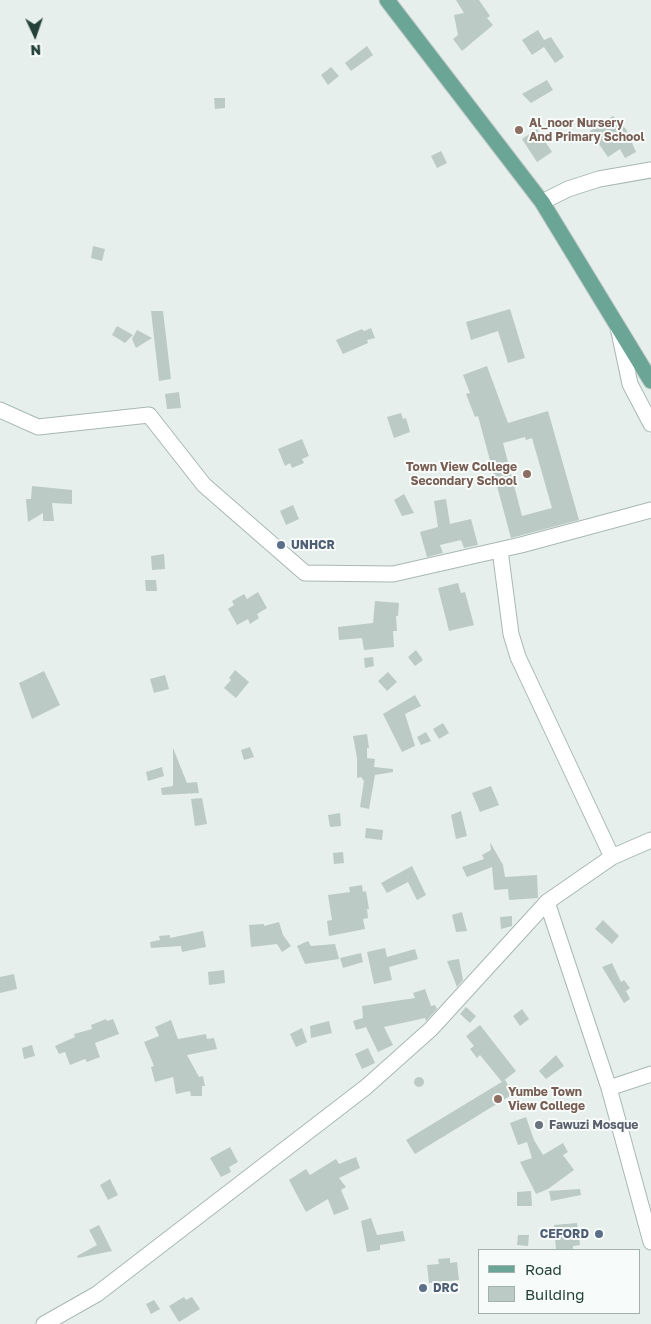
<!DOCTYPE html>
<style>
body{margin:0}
#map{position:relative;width:651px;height:1324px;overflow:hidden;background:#e6efeb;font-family:"Golos Text",sans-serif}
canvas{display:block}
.legend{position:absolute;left:478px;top:1249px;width:162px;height:65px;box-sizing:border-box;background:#f7fbf9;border:1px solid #a3b1ad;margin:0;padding:6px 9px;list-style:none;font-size:15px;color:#24423a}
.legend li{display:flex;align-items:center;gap:10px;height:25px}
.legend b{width:25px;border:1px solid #a3b1ad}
.north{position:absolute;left:10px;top:10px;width:50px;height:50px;-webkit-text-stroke:4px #f7fbf9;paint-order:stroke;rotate:177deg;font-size:14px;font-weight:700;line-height:20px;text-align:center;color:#24423a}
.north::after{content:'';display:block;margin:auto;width:18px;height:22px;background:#24423a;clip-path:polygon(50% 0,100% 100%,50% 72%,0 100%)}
</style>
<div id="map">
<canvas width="651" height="1324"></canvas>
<ul class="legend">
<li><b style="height:6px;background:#6aa596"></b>Road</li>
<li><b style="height:14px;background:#bbcac4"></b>Building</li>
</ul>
<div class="north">N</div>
</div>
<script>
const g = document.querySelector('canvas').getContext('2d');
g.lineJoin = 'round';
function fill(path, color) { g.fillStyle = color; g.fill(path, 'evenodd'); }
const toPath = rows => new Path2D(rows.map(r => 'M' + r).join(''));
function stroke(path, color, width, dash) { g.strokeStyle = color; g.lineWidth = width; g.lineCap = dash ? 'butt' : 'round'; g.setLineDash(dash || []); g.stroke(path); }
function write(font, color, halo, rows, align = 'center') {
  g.font = font + ' "Golos Text",sans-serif'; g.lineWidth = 4; g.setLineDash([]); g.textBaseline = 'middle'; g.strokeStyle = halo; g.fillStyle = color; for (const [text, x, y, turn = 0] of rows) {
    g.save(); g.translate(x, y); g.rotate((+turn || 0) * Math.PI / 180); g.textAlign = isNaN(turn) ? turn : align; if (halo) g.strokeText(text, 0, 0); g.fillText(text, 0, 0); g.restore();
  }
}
fill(toPath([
 [456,0,479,0,490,16,487,18,493,25,462,51,453,39,458,35,454,15,464,13],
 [538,30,544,40,551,37,564,57,555,63,544,47,532,55,522,40],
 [367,46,373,55,351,71,345,63],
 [331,67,339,76,328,85,321,75],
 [547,80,553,90,531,103,522,94],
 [214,98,225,98,225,108,215,109],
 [613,116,626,129,636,152,625,158,620,149,608,157,590,131],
 [537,129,552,152,537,162,522,139],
 [441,151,447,163,437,168,431,156],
 [93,246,105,249,102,261,91,258],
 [510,309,525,358,508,363,498,331,471,340,466,322],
 [151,311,163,311,171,379,159,381],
 [117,326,133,335,125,343,112,335],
 [371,328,375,338,367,340,368,343,343,354,336,340,362,329,364,331],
 [137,330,152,338,136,348,132,339],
 [487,366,508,423,548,411,579,520,511,538,478,416,475,417,466,394,470,393,463,375],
 [525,437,526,440,532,438,552,508,522,516,503,443],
 [179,392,181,408,167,409,165,394],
 [401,413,403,419,406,418,410,432,394,438,387,417],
 [302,439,309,456,302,459,304,463,292,468,290,463,285,466,278,449],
 [32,486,72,490,72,504,52,503,54,521,43,521,43,513,28,522,26,499,31,499],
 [404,494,414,513,402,516,394,500],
 [446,499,450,524,471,519,478,545,464,548,461,540,440,545,443,553,427,557,420,532,438,527,434,501],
 [293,505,299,519,286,525,280,511],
 [164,554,165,569,152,570,151,556],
 [145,580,156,580,157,591,146,591],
 [458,583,461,593,465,592,474,625,449,631,438,588],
 [258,592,267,608,257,614,259,618,250,624,248,619,237,625,228,609,234,605,232,601,244,594,247,599],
 [375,601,399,603,398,616,396,616,397,631,393,631,394,647,364,650,362,638,339,640,338,627,373,623],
 [416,650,423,660,415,666,408,657],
 [373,657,374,666,365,668,364,658],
 [235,670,249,682,236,698,224,688,231,680,229,678],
 [44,671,60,705,32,719,19,683],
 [388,672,397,682,387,691,378,681],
 [165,675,169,689,154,693,150,679],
 [415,695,421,706,405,714,415,746,402,752,383,714],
 [443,723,449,733,439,739,433,729],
 [426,732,431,741,421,745,417,737],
 [367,734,369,748,367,748,367,761,367,758,375,759,374,767,393,769,393,772,375,775,369,809,360,807,364,781,361,777,357,778,357,758,353,736],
 [250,747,254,757,244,760,241,750],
 [173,748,187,783,197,782,199,793,162,795,161,788,173,786],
 [162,767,164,776,148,781,146,772],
 [491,786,499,805,480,812,472,793],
 [202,798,207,824,195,826,191,799],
 [461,811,467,836,456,839,451,815],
 [340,813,341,826,330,827,328,815],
 [366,828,383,830,382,840,365,838],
 [490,842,503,865,505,877,537,875,538,898,509,900,508,889,494,890,492,867,467,877,462,867,484,859,482,855,491,850],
 [343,852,344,863,334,864,333,853],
 [412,866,426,895,417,900,408,882,387,893,381,883],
 [362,885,363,892,366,891,369,909,367,909,368,918,363,919,365,929,329,936,327,921,332,920,328,895,350,892,349,887],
 [462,912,467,931,456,932,452,915],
 [512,916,512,926,501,929,500,917],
 [603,920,619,936,612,944,595,929],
 [279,922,283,935,291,946,282,952,277,944,251,947,249,925,264,924,264,926],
 [203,931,206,947,182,952,181,946,151,948,150,942,160,940,159,936,170,935,170,938],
 [308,941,311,946,335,944,339,959,305,964,297,946],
 [385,948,387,957,415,949,418,959,389,967,392,980,374,984,367,952],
 [361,953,363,962,343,968,340,958],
 [459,959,463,980,457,987,447,961],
 [612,963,621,982,624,980,630,988,626,991,630,999,624,1003,602,967],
 [224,970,225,983,209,985,208,972],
 [14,974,17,989,0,993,0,977],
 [425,989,431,1006,435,1005,437,1009,426,1021,425,1018,384,1027,393,1045,378,1052,366,1027,356,1030,353,1021,363,1018,362,1006,415,998,413,993],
 [466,1007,476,1016,470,1023,460,1014],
 [522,1009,529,1019,520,1026,513,1016],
 [106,1019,107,1021,113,1019,119,1034,95,1043,100,1057,87,1062,85,1059,70,1065,65,1052,59,1054,55,1046,75,1037,74,1034,92,1029,91,1025],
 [171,1020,178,1039,206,1034,207,1039,214,1038,217,1049,187,1055,199,1077,203,1076,205,1086,202,1086,202,1096,191,1096,190,1091,176,1094,173,1077,155,1082,151,1067,154,1066,144,1042,159,1036,155,1027],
 [329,1021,332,1033,311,1038,310,1026],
 [480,1025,516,1071,502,1082,480,1055,477,1058,470,1049,474,1046,466,1036],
 [302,1028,307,1042,296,1047,290,1034],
 [32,1045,35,1056,24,1059,22,1048],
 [368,1048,375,1063,362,1069,355,1054],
 [556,1055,564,1066,546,1079,539,1071],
 '414 1082a5 5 0 1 1 10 0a5 5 0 1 1-10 0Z',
 [505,1080,513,1094,415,1154,406,1140],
 [526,1117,534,1140,543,1155,563,1143,568,1152,563,1155,574,1170,548,1189,536,1194,520,1162,532,1158,527,1142,518,1145,510,1123],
 [230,1147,238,1162,229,1167,231,1172,221,1177,210,1158],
 [356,1157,360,1168,339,1178,346,1187,341,1190,349,1209,334,1215,328,1199,306,1212,289,1180,306,1169,310,1175,336,1159,339,1164],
 [110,1179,118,1195,108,1200,100,1185],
 [580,1189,581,1195,551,1201,549,1191],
 [531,1191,532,1206,517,1206,517,1192],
 [371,1218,377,1235,403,1231,405,1241,380,1245,380,1250,367,1252,361,1221],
 [577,1223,580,1245,573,1246,573,1250,556,1250,554,1225],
 [99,1225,112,1251,78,1258,77,1256,97,1245,89,1230],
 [518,1235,529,1235,528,1246,517,1245],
 [450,1258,450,1263,457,1262,459,1280,429,1283,427,1265,439,1264,438,1259],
 [184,1297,186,1300,192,1297,200,1309,179,1322,169,1306],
 [154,1300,160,1309,151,1314,146,1304]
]), '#bbcac4');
const minor = toPath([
 [542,202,568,189,599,179,651,170],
 [618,327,630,384,651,424],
 [0,410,38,427,149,415,204,485,305,573,393,574,521,545,651,510],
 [500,550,511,634,518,657,612,857],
 [547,902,609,1088,651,1242],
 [609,1088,651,1074],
 [44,1324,97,1294,366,1087,431,1029,547,902,612,857,651,840]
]);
const major = toPath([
 [387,0,542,202,651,381]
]);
stroke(minor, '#a8b8b2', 17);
stroke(major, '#c2cac8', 17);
stroke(minor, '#fff', 15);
stroke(major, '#6aa596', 15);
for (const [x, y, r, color] of [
 [519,130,5,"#8d6e63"],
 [527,474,5,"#8d6e63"],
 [281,545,5,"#5c6f8a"],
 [498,1099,5,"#8d6e63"],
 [539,1125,5,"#6b7280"],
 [599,1234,5,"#5c6f8a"],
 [423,1288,5,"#5c6f8a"]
]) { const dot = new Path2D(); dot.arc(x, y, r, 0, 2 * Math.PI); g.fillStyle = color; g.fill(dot); stroke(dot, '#f7fbf9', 2); }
write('bold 12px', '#785e54', '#f7fbf9', [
 ["Al_noor Nursery",529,123],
 ["And Primary School",529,137],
 ["Town View College",517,467,"right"],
 ["Secondary School",517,481,"right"],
 ["Yumbe Town",508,1092],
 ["View College",508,1106]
], 'left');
write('bold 12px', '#4e5e75', '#f7fbf9', [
 ["UNHCR",291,545],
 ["CEFORD",589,1234,"right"],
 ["DRC",433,1288]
], 'left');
write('bold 12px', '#5b616d', '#f7fbf9', [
 ["Fawuzi Mosque",549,1125]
], 'left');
</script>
